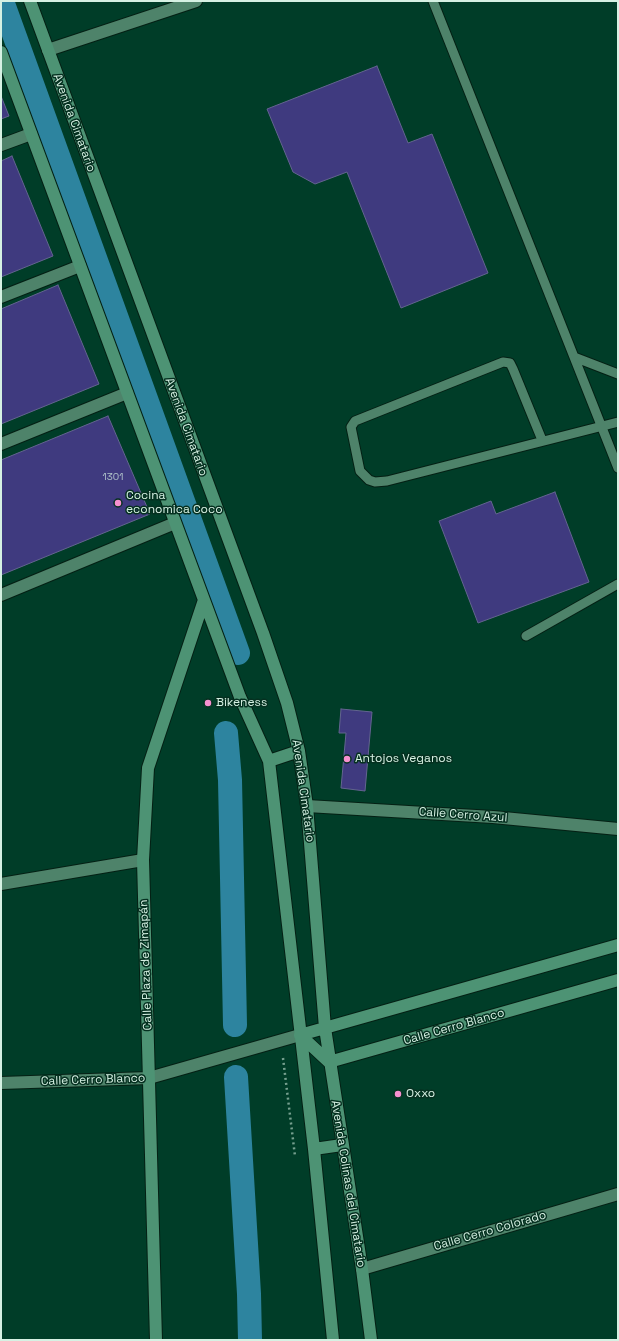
<!DOCTYPE html>
<meta charset="utf-8">
<style>
body{margin:0}
#map{position:relative;width:619px;height:1341px;overflow:hidden;background:#003d28;font-family:"Space Grotesk",sans-serif}
canvas{display:block}
.frame{position:absolute;inset:0;border:2px solid #d6f1e3;pointer-events:none}
</style>
<div id="map">
<canvas width="619" height="1341"></canvas>
<div class="frame"></div>
</div>
<script>
const g = document.querySelector('canvas').getContext('2d');
g.lineJoin = 'round';
const toPath = rows => new Path2D(rows.map(r => 'M' + r).join(''));
function stroke(path, color, width, dash) { g.strokeStyle = color; g.lineWidth = width; g.lineCap = dash ? 'butt' : 'round'; g.setLineDash(dash || []); g.stroke(path); }
function fill(path, color) { g.fillStyle = color; g.fill(path, 'evenodd'); }
function write(font, color, halo, rows, align = 'center') {
  g.font = font + ' "Space Grotesk",sans-serif'; g.lineWidth = 3; g.setLineDash([]); g.textBaseline = 'middle'; g.strokeStyle = halo; g.fillStyle = color; for (const [text, x, y, turn = 0] of rows) {
    g.save(); g.translate(x, y); g.rotate((+turn || 0) * Math.PI / 180); g.textAlign = isNaN(turn) ? turn : align; if (halo) g.strokeText(text, 0, 0); g.fillText(text, 0, 0); g.restore();
  }
}
stroke(toPath([
 [2,1,238,653],
 [226,733,230,780,235,1025],
 [236,1077,249,1294,250,1340]
]), '#2d849f', 24);
const building = toPath([
 [377,66,408,143,432,134,488,273,401,308,347,172,315,184,293,172,267,109,377,66],
 [1,96,9,116,1,119,1,96],
 [12,156,53,256,1,277,1,161,12,156],
 [58,285,99,384,1,424,1,309,58,285],
 [108,416,150,514,1,575,1,460,108,416],
 [555,492,589,582,478,623,439,521,491,501,496,514,555,492],
 [341,709,372,712,365,791,341,788,346,733,339,733,341,709]
]);
fill(building, '#3f3a7f');
stroke(building, '#636490', 1);
const lane = toPath([
 [433,1,618,468],
 [574,357,618,374],
 [542,440,513,369,510,363,503,362,355,421,351,427,360,471,369,480,375,482,387,481,618,422],
 [526,636,618,584]
]);
const street = toPath([
 [48,50,196,1],
 [1,145,31,134],
 [1,297,80,266],
 [1,444,127,393],
 [1,595,175,523],
 [307,806,493,817,618,829],
 [1,884,143,860],
 [1,1083,149,1078,300,1035],
 [362,1269,618,1194]
]);
const secondary = toPath([
 [30,1,263,633,287,703,299,751,307,806,325,1028,362,1269,371,1340],
 [1,52,240,697,269,761,314,1149,333,1340],
 [269,761,299,751],
 [300,1035,329,1062,618,980],
 [300,1035,618,945],
 [314,1149,342,1145],
 [156,1340,143,860,148,768,204,600]
]);
stroke(lane, '#042014', 11);
stroke(street, '#042014', 14);
stroke(secondary, '#042014', 14);
stroke(toPath([
 [283,1058,295,1156]
]), '#76a08f', 2.5, [2, 3]);
stroke(lane, '#4e836a', 9);
stroke(street, '#4e836a', 12);
stroke(secondary, '#4d9374', 12);
for (const [x, y, r, color] of [
 [118,503,4,"#f690cf"],
 [208,703,4,"#f690cf"],
 [347,759,4,"#f690cf"],
 [398,1094,4,"#f690cf"]
]) { const dot = new Path2D(); dot.arc(x, y, r, 0, 2 * Math.PI); g.fillStyle = color; g.fill(dot); stroke(dot, '#053020', 1.5); }
write('10px', '#b0c3ca', null, [
 ["1301",113,477]
]);
write('12px', '#d6f1e3', '#053020', [
 ["Avenida Cimatario",74,123,70],
 ["Avenida Cimatario",186,427,70],
 ["Avenida Cimatario",303,791,82],
 ["Calle Cerro Azul",463,815,4],
 ["Calle Plaza de Zimapán",146,965,-92],
 ["Calle Cerro Blanco",454,1027,-16],
 ["Calle Cerro Blanco",93,1080,-2],
 ["Avenida Colinas del Cimatario",348,1184,81],
 ["Calle Cerro Colorado",490,1231,-16]
]);
write('12px', '#d6f1e3', '#053020', [
 ["Cocina",126,496],
 ["economica Coco",126,510],
 ["Bikeness",216,703],
 ["Antojos Veganos",355,759],
 ["Oxxo",406,1094]
], 'left');
</script>
